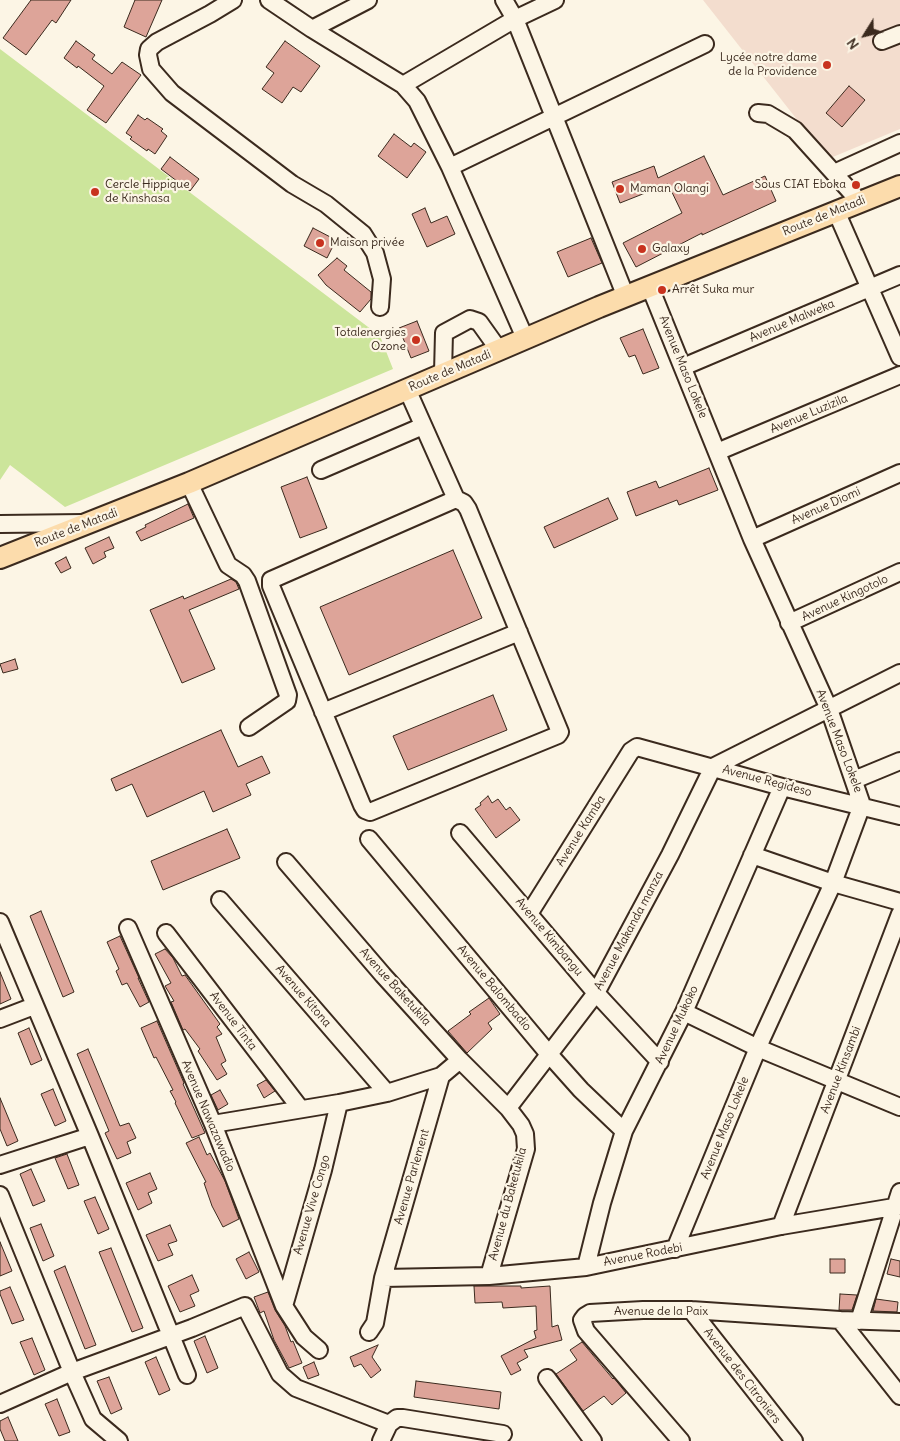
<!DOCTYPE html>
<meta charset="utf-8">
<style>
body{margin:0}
#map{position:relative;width:900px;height:1441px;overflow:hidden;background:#fcf5e5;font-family:Delius,sans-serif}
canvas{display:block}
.north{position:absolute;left:840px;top:10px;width:50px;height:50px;-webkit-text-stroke:4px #fcf5e5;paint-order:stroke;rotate:234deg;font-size:14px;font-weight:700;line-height:20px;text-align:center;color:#3b2a1e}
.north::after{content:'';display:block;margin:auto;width:18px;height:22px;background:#3b2a1e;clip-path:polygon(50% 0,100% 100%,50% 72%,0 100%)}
</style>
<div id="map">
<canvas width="900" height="1441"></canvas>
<div class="north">N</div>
</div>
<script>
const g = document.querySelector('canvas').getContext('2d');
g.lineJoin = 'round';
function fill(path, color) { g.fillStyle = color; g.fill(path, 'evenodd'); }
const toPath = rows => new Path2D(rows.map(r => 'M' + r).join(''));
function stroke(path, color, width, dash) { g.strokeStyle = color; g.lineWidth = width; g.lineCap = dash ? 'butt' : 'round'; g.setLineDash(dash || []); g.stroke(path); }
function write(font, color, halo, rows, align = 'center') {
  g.font = font + ' Delius,sans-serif'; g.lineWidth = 4.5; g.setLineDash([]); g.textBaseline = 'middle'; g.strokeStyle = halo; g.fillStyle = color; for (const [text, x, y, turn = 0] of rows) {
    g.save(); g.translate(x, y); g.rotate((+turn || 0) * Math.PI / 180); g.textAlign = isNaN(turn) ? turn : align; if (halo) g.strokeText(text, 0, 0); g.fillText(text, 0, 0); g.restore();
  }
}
fill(toPath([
 [703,0,900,0,900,129,828,159]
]), '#f3ddce');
fill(toPath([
 [0,49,380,336,393,369,65,507,10,465,0,480]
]), '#cce59b');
const building = toPath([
 [31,0,71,0,56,23,52,20,26,55,3,38,31,0],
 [135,0,162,0,146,37,124,27,135,0],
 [76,41,95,55,92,59,112,74,122,62,141,75,106,123,87,110,104,86,78,66,77,68,64,58,76,41],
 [285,41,320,66,301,92,293,87,282,103,262,89,274,73,266,67,285,41],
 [849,86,865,100,842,127,826,113,849,86],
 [138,115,145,120,147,118,163,129,161,131,167,136,155,154,148,149,147,151,130,139,132,137,126,133,138,115],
 [394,134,411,147,414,143,426,152,407,178,378,156,394,134],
 [704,156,723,195,765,176,776,201,702,235,702,233,636,267,623,243,682,213,668,184,620,203,612,182,654,166,658,178,704,156],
 [170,157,199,179,190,191,161,169,170,157],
 [425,208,431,223,447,216,455,234,427,247,412,214,425,208],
 [313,228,336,240,327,258,304,246,313,228],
 [591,238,602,263,568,277,557,252,591,238],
 [337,258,347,266,344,270,371,292,371,299,360,312,326,285,318,275,337,258],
 [417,321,429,351,411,358,399,328,417,321],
 [643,329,659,368,643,374,635,355,629,357,620,338,643,329],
 [709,468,718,490,679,505,677,500,636,516,627,492,656,481,659,488,709,468],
 [307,477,327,528,300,538,281,487,307,477],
 [608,498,618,519,554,548,544,527,608,498],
 [188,504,194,518,141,541,136,532,146,527,145,525,188,504],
 [109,537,114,548,104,552,106,557,93,564,85,548,109,537],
 [453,550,482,618,349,675,320,607,453,550],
 [66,557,71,568,61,573,55,563,66,557],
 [231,579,236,582,239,589,189,610,215,669,182,683,150,610,183,596,184,599,231,579],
 [15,659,18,669,3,673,0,664,15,659],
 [493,695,507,730,408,770,393,736,493,695],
 [221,730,238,767,262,756,270,773,246,784,251,795,213,812,204,791,147,817,132,784,116,791,111,779,221,730],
 [488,796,492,803,498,799,506,810,510,807,520,820,496,838,475,809,481,805,480,803,488,796],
 [227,829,240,858,163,890,151,861,227,829],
 [41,911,74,992,63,997,30,916,41,911],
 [120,936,139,978,138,978,149,1002,140,1007,127,983,122,985,116,971,119,969,107,942,120,936],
 [165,949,173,958,182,976,185,975,220,1024,217,1027,222,1034,216,1037,226,1061,221,1064,227,1074,217,1080,198,1051,200,1049,185,1029,183,1030,171,1002,174,1001,165,986,171,983,155,954,165,949],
 [0,972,11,999,0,1004,0,972],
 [489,998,500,1014,488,1023,492,1029,467,1053,448,1031,471,1014,469,1012,489,998],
 [157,1021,184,1083,183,1084,205,1133,192,1138,175,1103,176,1102,170,1091,173,1090,156,1057,154,1058,141,1028,157,1021],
 [29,1028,42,1060,31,1065,18,1033,29,1028],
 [88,1049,120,1126,129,1123,136,1138,127,1142,131,1153,117,1159,105,1133,109,1131,77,1054,88,1049],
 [266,1080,275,1091,264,1098,257,1085,266,1080],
 [53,1089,66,1121,55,1126,41,1094,53,1089],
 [220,1090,228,1104,218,1110,211,1095,220,1090],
 [0,1098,18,1141,7,1146,0,1129,0,1098],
 [199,1137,207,1155,210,1153,225,1181,239,1219,223,1227,212,1206,204,1183,206,1182,186,1143,199,1137],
 [67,1154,79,1185,68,1189,55,1158,67,1154],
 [31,1169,45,1201,33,1206,20,1174,31,1169],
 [150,1173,157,1189,148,1193,152,1203,138,1210,126,1183,150,1173],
 [95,1197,109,1229,98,1234,84,1201,95,1197],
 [41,1224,54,1256,43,1261,30,1228,41,1224],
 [170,1225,177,1241,168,1244,173,1255,158,1261,146,1235,170,1225],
 [0,1242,12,1271,0,1276,0,1242],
 [111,1248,143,1328,132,1332,99,1252,111,1248],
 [249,1252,259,1272,246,1279,236,1259,249,1252],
 [830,1259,845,1259,845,1273,830,1273,830,1259],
 [891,1259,900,1261,900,1277,887,1274,891,1259],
 [65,1266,96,1345,85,1349,54,1271,65,1266],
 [192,1275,199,1291,190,1295,195,1306,180,1312,168,1286,192,1275],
 [474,1286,521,1286,521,1288,550,1286,552,1327,558,1325,562,1340,524,1350,528,1357,517,1363,521,1370,511,1375,501,1356,536,1338,534,1331,537,1330,536,1306,503,1308,502,1302,475,1303,474,1286],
 [10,1287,24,1320,12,1324,0,1294,0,1291,10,1287],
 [268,1292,275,1310,285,1326,291,1342,293,1341,302,1363,289,1368,274,1340,264,1311,260,1313,254,1297,268,1292],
 [840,1294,857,1295,852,1310,839,1310,840,1294],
 [876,1299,898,1302,897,1312,873,1311,876,1299],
 [205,1336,218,1368,207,1373,194,1341,205,1336],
 [32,1338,45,1370,34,1375,20,1342,32,1338],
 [582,1342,613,1379,614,1378,626,1393,612,1405,604,1396,583,1411,556,1374,577,1360,570,1350,582,1342],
 [378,1345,372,1357,381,1370,371,1378,361,1364,354,1367,350,1357,378,1345],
 [156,1357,170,1390,159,1395,145,1362,156,1357],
 [314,1362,319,1375,308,1379,303,1367,314,1362],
 [109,1377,122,1409,111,1414,97,1381,109,1377],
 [416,1381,501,1392,499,1409,414,1397,416,1381],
 [57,1399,70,1432,59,1436,45,1404,57,1399],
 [8,1417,18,1441,5,1441,0,1429,0,1421,8,1417]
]);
fill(building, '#dda499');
stroke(building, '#3b2a1e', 1);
const minor = toPath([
 [233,0,210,14,157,42,149,49,148,55,151,69,172,93,292,184,326,204,363,234,375,253,382,279,380,307],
 [269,0,312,29,403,85,417,101,450,167,525,338],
 [504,0,515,19,626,297],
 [312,29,368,0],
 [882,41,900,34],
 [403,85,515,19,555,0],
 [758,113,768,114,795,130,860,202],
 [450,167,705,44],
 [834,173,900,143],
 [836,211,900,357],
 [650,287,752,539,829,709,862,805,833,883,762,1038,675,1249],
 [683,367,900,275],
 [443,373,444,333,470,319,479,322,499,350],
 [407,389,456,499,464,503,468,509,560,732,558,735,370,812,365,810,362,805,271,586,271,580,456,499],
 [717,452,900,375],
 [321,470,423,426],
 [189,483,228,565,243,575,247,581,288,695,287,701,249,727],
 [0,524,83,523],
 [752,539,900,473],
 [789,623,900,572],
 [323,712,519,632],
 [854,780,900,761],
 [460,833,596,993,660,1062],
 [369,839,548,1053,581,1090,624,1131],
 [752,855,833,883,900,902],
 [286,862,383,975,460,1060,508,1108,521,1125,525,1134,526,1149,489,1276],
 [220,900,387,1093],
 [529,914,631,751,637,747,782,787,900,816],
 [0,922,90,1136,187,1375],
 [128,928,213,1124,284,1306,304,1337,319,1350],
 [166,933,300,1108],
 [684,1012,758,1048,900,1107],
 [0,1019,34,1006],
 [508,1108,596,993,670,855,713,767,900,673],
 [213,1124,339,1103,387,1093,441,1076,460,1060],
 [0,1165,90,1136],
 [0,1195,72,1372,93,1419,119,1441],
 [781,1226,900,914],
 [586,1267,602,1203,624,1131,684,1012,782,787],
 [383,1278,489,1276,586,1267,781,1226,900,1206],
 [284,1306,323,1170,339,1103],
 [691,1310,794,1441],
 [840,1320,900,1396],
 [859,1321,900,1192],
 [369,1332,375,1323,383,1278,441,1076],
 [547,1378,593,1441],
 [0,1404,72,1372,192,1328,245,1306,280,1374,296,1388,389,1424],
 [381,1441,389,1424,397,1418,403,1418,503,1434],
 [681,1441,586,1331,582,1320,585,1316,590,1313,643,1310,691,1310,840,1320,900,1322]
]);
const major = toPath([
 [0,558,189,483,599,307,900,186]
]);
stroke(minor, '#3b2a1e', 20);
stroke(major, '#3b2a1e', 24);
stroke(minor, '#fcf5e5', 16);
stroke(major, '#fcdcac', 20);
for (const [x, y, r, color] of [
 [827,65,5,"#c8321e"],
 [856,185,5,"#c8321e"],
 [620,189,5,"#c8321e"],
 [95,192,5,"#c8321e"],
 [320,243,5,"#c8321e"],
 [642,249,5,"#c8321e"],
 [662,290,5,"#c8321e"],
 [416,340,5,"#c8321e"]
]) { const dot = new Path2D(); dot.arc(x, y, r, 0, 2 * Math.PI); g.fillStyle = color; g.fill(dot); stroke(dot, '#fcf5e5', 2); }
write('12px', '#3b2a1e', '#fcf5e5', [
 ["Lycée notre dame",817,58,"right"],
 ["de la Providence",817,72,"right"],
 ["Cercle Hippique",105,185],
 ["de Kinshasa",105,199],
 ["Sous CIAT Eboka",846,185,"right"],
 ["Maman Olangi",630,189],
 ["Maison privée",330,243],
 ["Galaxy",652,249],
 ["Arrêt Suka mur",672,290],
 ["Totalenergies",406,333,"right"],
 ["Ozone",406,347,"right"]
], 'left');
write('12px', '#3b2a1e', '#fcf5e5', [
 ["Route de Matadi",824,216,-22],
 ["Avenue Malweka",792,321,-23],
 ["Avenue Maso Lokele",683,367,68],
 ["Route de Matadi",450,371,-23],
 ["Avenue Luzizila",809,414,-23],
 ["Avenue Diomi",826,506,-24],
 ["Route de Matadi",76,528,-21],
 ["Avenue Kingotolo",845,598,-25],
 ["Avenue Maso Lokele",839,741,69],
 ["Avenue Regideso",767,781,15],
 ["Avenue Kamba",581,831,-58],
 ["Avenue Makanda manza",629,931,-62],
 ["Avenue Kimbangu",549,937,50],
 ["Avenue Baketukila",395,987,48],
 ["Avenue Balombadio",494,988,50],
 ["Avenue Kitona",303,996,49],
 ["Avenue Tinta",233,1021,53],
 ["Avenue Mukoko",677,1025,-65],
 ["Avenue Kinsambi",841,1070,-69],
 ["Avenue Nawazawadio",208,1116,67],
 ["Avenue Maso Lokele",725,1128,-68],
 ["Avenue Parlement",412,1177,-74],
 ["Avenue du Baketukila",508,1204,-75],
 ["Avenue Vive Congo",312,1205,-74],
 ["Avenue Rodebi",643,1255,-11],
 ["Avenue de la Paix",661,1312],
 ["Avenue des Citroniers",742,1376,52]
]);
</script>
